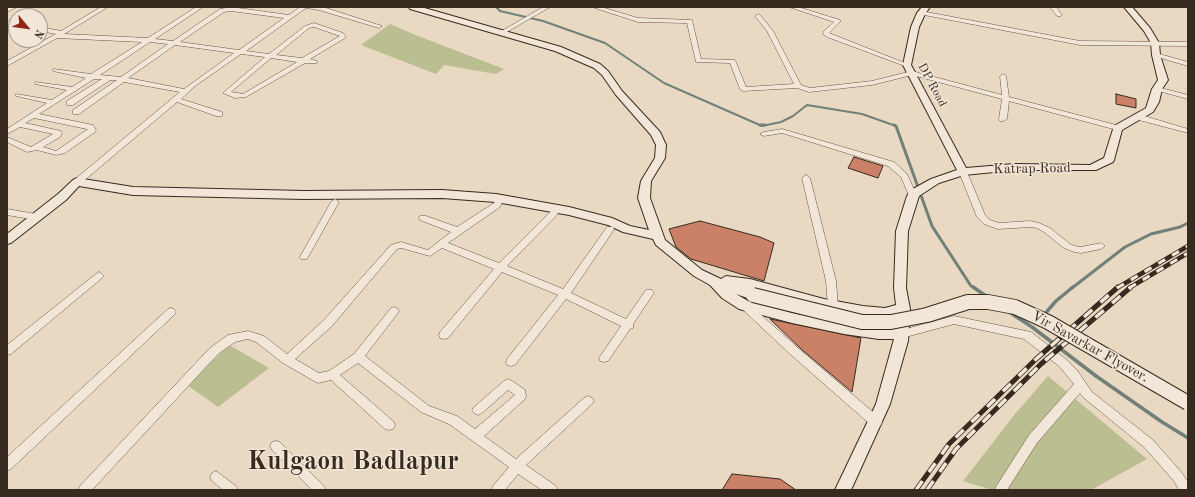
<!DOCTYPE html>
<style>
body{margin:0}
#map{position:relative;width:1195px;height:497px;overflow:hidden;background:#e9d9c2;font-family:"Old Standard TT",serif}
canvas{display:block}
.frame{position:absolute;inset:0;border:8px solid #372a1f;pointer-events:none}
.north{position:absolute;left:8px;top:8px;width:40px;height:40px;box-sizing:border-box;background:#f1e6d7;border:1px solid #a79b8d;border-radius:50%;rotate:119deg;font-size:11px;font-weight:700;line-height:16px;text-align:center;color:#372a1f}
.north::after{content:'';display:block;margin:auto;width:14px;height:18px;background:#8f2418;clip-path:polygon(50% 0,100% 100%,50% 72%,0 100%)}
</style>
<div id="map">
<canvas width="1195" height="497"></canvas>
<div class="frame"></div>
<div class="north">N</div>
</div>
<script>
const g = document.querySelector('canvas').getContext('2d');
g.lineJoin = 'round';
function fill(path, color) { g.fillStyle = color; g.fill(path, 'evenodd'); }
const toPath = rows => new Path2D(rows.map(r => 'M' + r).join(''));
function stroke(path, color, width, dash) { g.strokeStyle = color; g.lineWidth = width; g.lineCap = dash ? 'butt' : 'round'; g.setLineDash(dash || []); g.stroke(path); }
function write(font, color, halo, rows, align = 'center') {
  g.font = font + ' "Old Standard TT",serif'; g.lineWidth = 3; g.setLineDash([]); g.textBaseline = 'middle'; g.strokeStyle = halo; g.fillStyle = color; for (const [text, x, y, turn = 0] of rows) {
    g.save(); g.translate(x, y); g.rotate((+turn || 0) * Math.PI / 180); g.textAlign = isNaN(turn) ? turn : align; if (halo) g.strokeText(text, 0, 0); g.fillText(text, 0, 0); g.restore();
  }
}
fill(toPath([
 [390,24,413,34,504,69,496,74,444,65,436,74,361,45],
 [229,345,269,368,218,407,187,385],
 [1048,376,1147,459,1091,490,992,490,963,481,1015,414]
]), '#bbbe90');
stroke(toPath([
 [496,7,500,11,543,21,605,43,664,83,762,126,781,122,793,116,807,105,862,114,896,126]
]), '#718078', 2);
stroke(toPath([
 [760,125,765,125],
 [894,125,896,126,932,226,971,286,975,288],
 [1072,288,1125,247,1151,234,1180,227,1188,223]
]), '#718078', 3);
stroke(toPath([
 [973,287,986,296],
 [1009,312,1032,327,1096,376,1162,422,1188,438],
 [1043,316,1056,301,1073,287]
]), '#718078', 3.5);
const building = toPath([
 [1116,94,1136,99,1136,108,1116,104,1116,94],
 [854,157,883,166,878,178,848,168,854,157],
 [700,221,760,237,774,243,764,281,691,259,676,247,669,229,700,221],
 [770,319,861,338,852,392,801,349,770,319],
 [732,474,780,479,796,490,722,490,732,474]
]);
fill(building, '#ca8167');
stroke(building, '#372a1f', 1);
const street = toPath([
 [9,7,17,7,7,12,7,8,9,7],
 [101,7,108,7,64,34,148,38,196,7,203,7,155,39,173,41,220,9,231,7,289,15,300,7,323,7,382,26,379,28,319,10,306,8,246,51,269,54,305,26,314,23,343,33,346,37,345,38,310,59,317,61,317,63,305,63,246,97,235,98,223,93,265,57,241,54,195,86,181,99,222,112,222,116,216,116,177,102,80,184,77,185,74,184,73,182,74,180,180,92,124,82,79,114,73,114,73,110,117,80,110,80,73,105,67,105,67,101,102,79,94,79,39,114,93,125,96,130,95,132,65,153,56,155,37,150,27,152,7,142,7,137,31,147,53,134,20,127,7,134,7,129,47,103,16,96,16,94,52,100,67,90,35,84,35,82,72,87,86,78,53,71,53,69,91,74,142,42,57,38,7,66,7,61,56,34,40,31,40,27,61,31,101,7],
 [231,11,284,18,239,50,180,42,224,12,231,11],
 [314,27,340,36,302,58,276,55,309,28,314,27],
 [150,42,168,44,121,77,100,75,150,42],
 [175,45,234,53,184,89,128,78,175,45],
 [271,58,297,62,243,94,231,92,271,58],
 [34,118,87,129,88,129,56,151,43,147,60,137,62,133,61,131,25,123,34,118],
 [543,7,550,7,505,33,500,32,543,7],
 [592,7,601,7,638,18,692,20,701,59,735,60,746,87,794,84,767,31,755,16,758,14,760,15,773,31,801,85,810,88,872,81,912,71,1002,95,1000,76,1003,74,1006,76,1009,97,1120,126,1121,128,1117,130,1009,101,1007,119,1003,121,1000,121,999,119,1002,99,912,75,872,85,809,92,797,88,743,91,740,89,730,63,696,62,687,23,638,22,592,7],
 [789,7,798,7,840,20,840,22,829,33,910,65,905,66,827,37,824,35,823,32,834,22,789,7],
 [1050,7,1056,7,1062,15,1061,16,1057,16,1050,7],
 [921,11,1080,41,1188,42,1188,46,1080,45,919,14,919,12,921,11],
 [7,21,16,22,16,26,7,25,7,21],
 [1156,53,1188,62,1188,66,1154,56,1153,55,1156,53],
 [1157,87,1188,95,1188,99,1155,90,1155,88,1157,87],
 [1135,115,1141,115,1188,129,1188,133,1135,119,1135,115],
 [782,129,894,162,907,174,917,196,916,198,910,198,901,177,888,166,782,133,764,136,760,134,764,132,782,129],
 [963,169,967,172,985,215,990,220,999,223,1030,221,1039,223,1050,228,1070,244,1075,246,1081,247,1101,243,1105,246,1101,249,1081,253,1074,252,1064,248,1044,232,1037,228,1030,227,998,229,984,224,977,217,959,172,963,169],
 [806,175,810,178,836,281,838,306,836,309,833,310,830,309,828,306,826,281,802,178,806,175],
 [500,195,504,198,500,207,448,243,499,263,551,211,557,211,558,213,557,215,507,266,563,289,607,227,613,227,614,229,613,231,571,293,626,319,646,290,652,290,654,293,633,324,633,328,630,329,608,361,604,362,600,361,599,358,621,326,566,299,515,365,511,366,507,365,506,362,507,359,558,295,502,272,448,338,444,339,440,338,439,335,440,332,494,269,442,248,430,256,401,248,397,249,332,326,295,359,319,373,329,371,354,354,391,308,394,307,397,308,399,311,397,314,365,356,429,406,457,416,475,429,515,395,508,390,482,413,478,415,474,413,472,410,474,407,504,381,508,379,512,381,525,390,526,396,525,399,484,436,516,459,584,398,588,396,592,398,594,401,592,404,526,465,556,486,558,490,542,490,518,474,505,490,491,490,493,486,509,467,449,424,421,412,358,363,340,375,393,421,395,425,393,429,389,430,385,429,331,380,318,383,314,381,283,363,256,342,248,339,235,342,218,354,92,490,78,490,80,486,210,348,228,335,248,331,264,336,287,354,324,320,391,245,401,242,428,250,451,232,420,220,419,218,420,216,426,216,457,227,494,203,497,196,500,195],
 [335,199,339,202,307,259,301,259,299,257,301,255,331,202,335,199],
 [7,209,36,214,40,217,36,220,7,215,7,209],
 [99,272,102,274,104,276,102,278,11,354,7,355,7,345,96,274,99,272],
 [744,301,747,302,798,348,880,418,882,422,880,426,876,427,872,426,790,354,741,308,739,305,741,302,744,301],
 [171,308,174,309,176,312,174,315,11,469,7,471,7,457,168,309,171,308],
 [954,316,1031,332,1067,360,1077,370,1092,392,1153,440,1182,473,1188,482,1188,490,1179,490,1174,481,1145,448,1084,398,1080,393,1037,443,1007,490,994,490,1029,435,1074,384,1059,366,1024,339,954,324,902,338,898,337,897,334,898,331,902,330,954,316],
 [276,441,280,442,324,486,326,490,312,490,272,450,270,446,272,442,276,441],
 [216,471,236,486,238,490,223,490,212,481,210,477,212,473,216,471]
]);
const secondary = toPath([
 [409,7,421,7,561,47,600,64,608,71,622,91,660,132,666,145,665,158,651,181,650,198,665,240,702,270,721,279,726,276,750,279,824,299,863,306,885,308,896,305,894,288,896,231,907,196,911,190,931,179,957,170,903,65,911,27,917,13,922,7,930,7,925,14,919,27,911,65,966,168,1014,164,1090,165,1104,158,1114,126,1146,108,1152,89,1158,80,1152,55,1151,43,1144,31,1124,7,1132,7,1150,28,1159,43,1160,55,1168,80,1162,89,1159,102,1153,112,1122,130,1114,160,1113,162,1096,170,1014,170,964,175,939,183,919,196,908,231,906,288,910,309,908,341,890,404,851,490,835,490,876,404,894,339,879,339,844,334,792,323,739,309,722,298,710,285,694,276,656,245,653,239,623,232,608,225,569,215,496,202,442,198,304,199,133,195,79,186,66,200,11,243,7,244,7,234,58,194,73,180,77,178,133,187,304,191,442,190,496,194,569,207,612,218,630,226,649,230,638,198,641,181,655,158,656,145,651,135,616,95,602,75,594,68,555,51,410,9,409,7],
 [749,289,824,309,863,316,885,318,896,316,895,329,879,329,844,324,792,313,748,301,736,294,753,300,758,298,759,295,758,292,749,289]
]);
stroke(street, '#645648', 1);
stroke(secondary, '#372a1f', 2);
fill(street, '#f1e6d7');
fill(secondary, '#f1e6d7');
const railFar1 = toPath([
 [1117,288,1188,246],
 [1129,288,1188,253]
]);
const rail = toPath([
 [916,490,949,444,1035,360,1118,287],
 [927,490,956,449,1041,364,1131,287]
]);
stroke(railFar1, '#372a1f', 4.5);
stroke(rail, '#372a1f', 5);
stroke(railFar1, '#f1e6d7', 3, [8]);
stroke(rail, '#f1e6d7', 3.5, [11]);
const secondaryBridge = toPath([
 [753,295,862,322,891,322,927,315,968,302,988,302,1015,307,1048,322,1188,403]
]);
stroke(secondaryBridge, '#372a1f', 16, []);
stroke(secondaryBridge, '#f1e6d7', 14);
write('12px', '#372a1f', '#f1e6d7', [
 ["DP Road",932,85,62]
]);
write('14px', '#372a1f', '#f1e6d7', [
 ["Katrap Road",1032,169,-1],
 ["Vir Savarkar Flyover.",1090,347,29]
]);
write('bold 26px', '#372a1f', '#f1e6d7', [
 ["Kulgaon Badlapur",353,462]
]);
</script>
